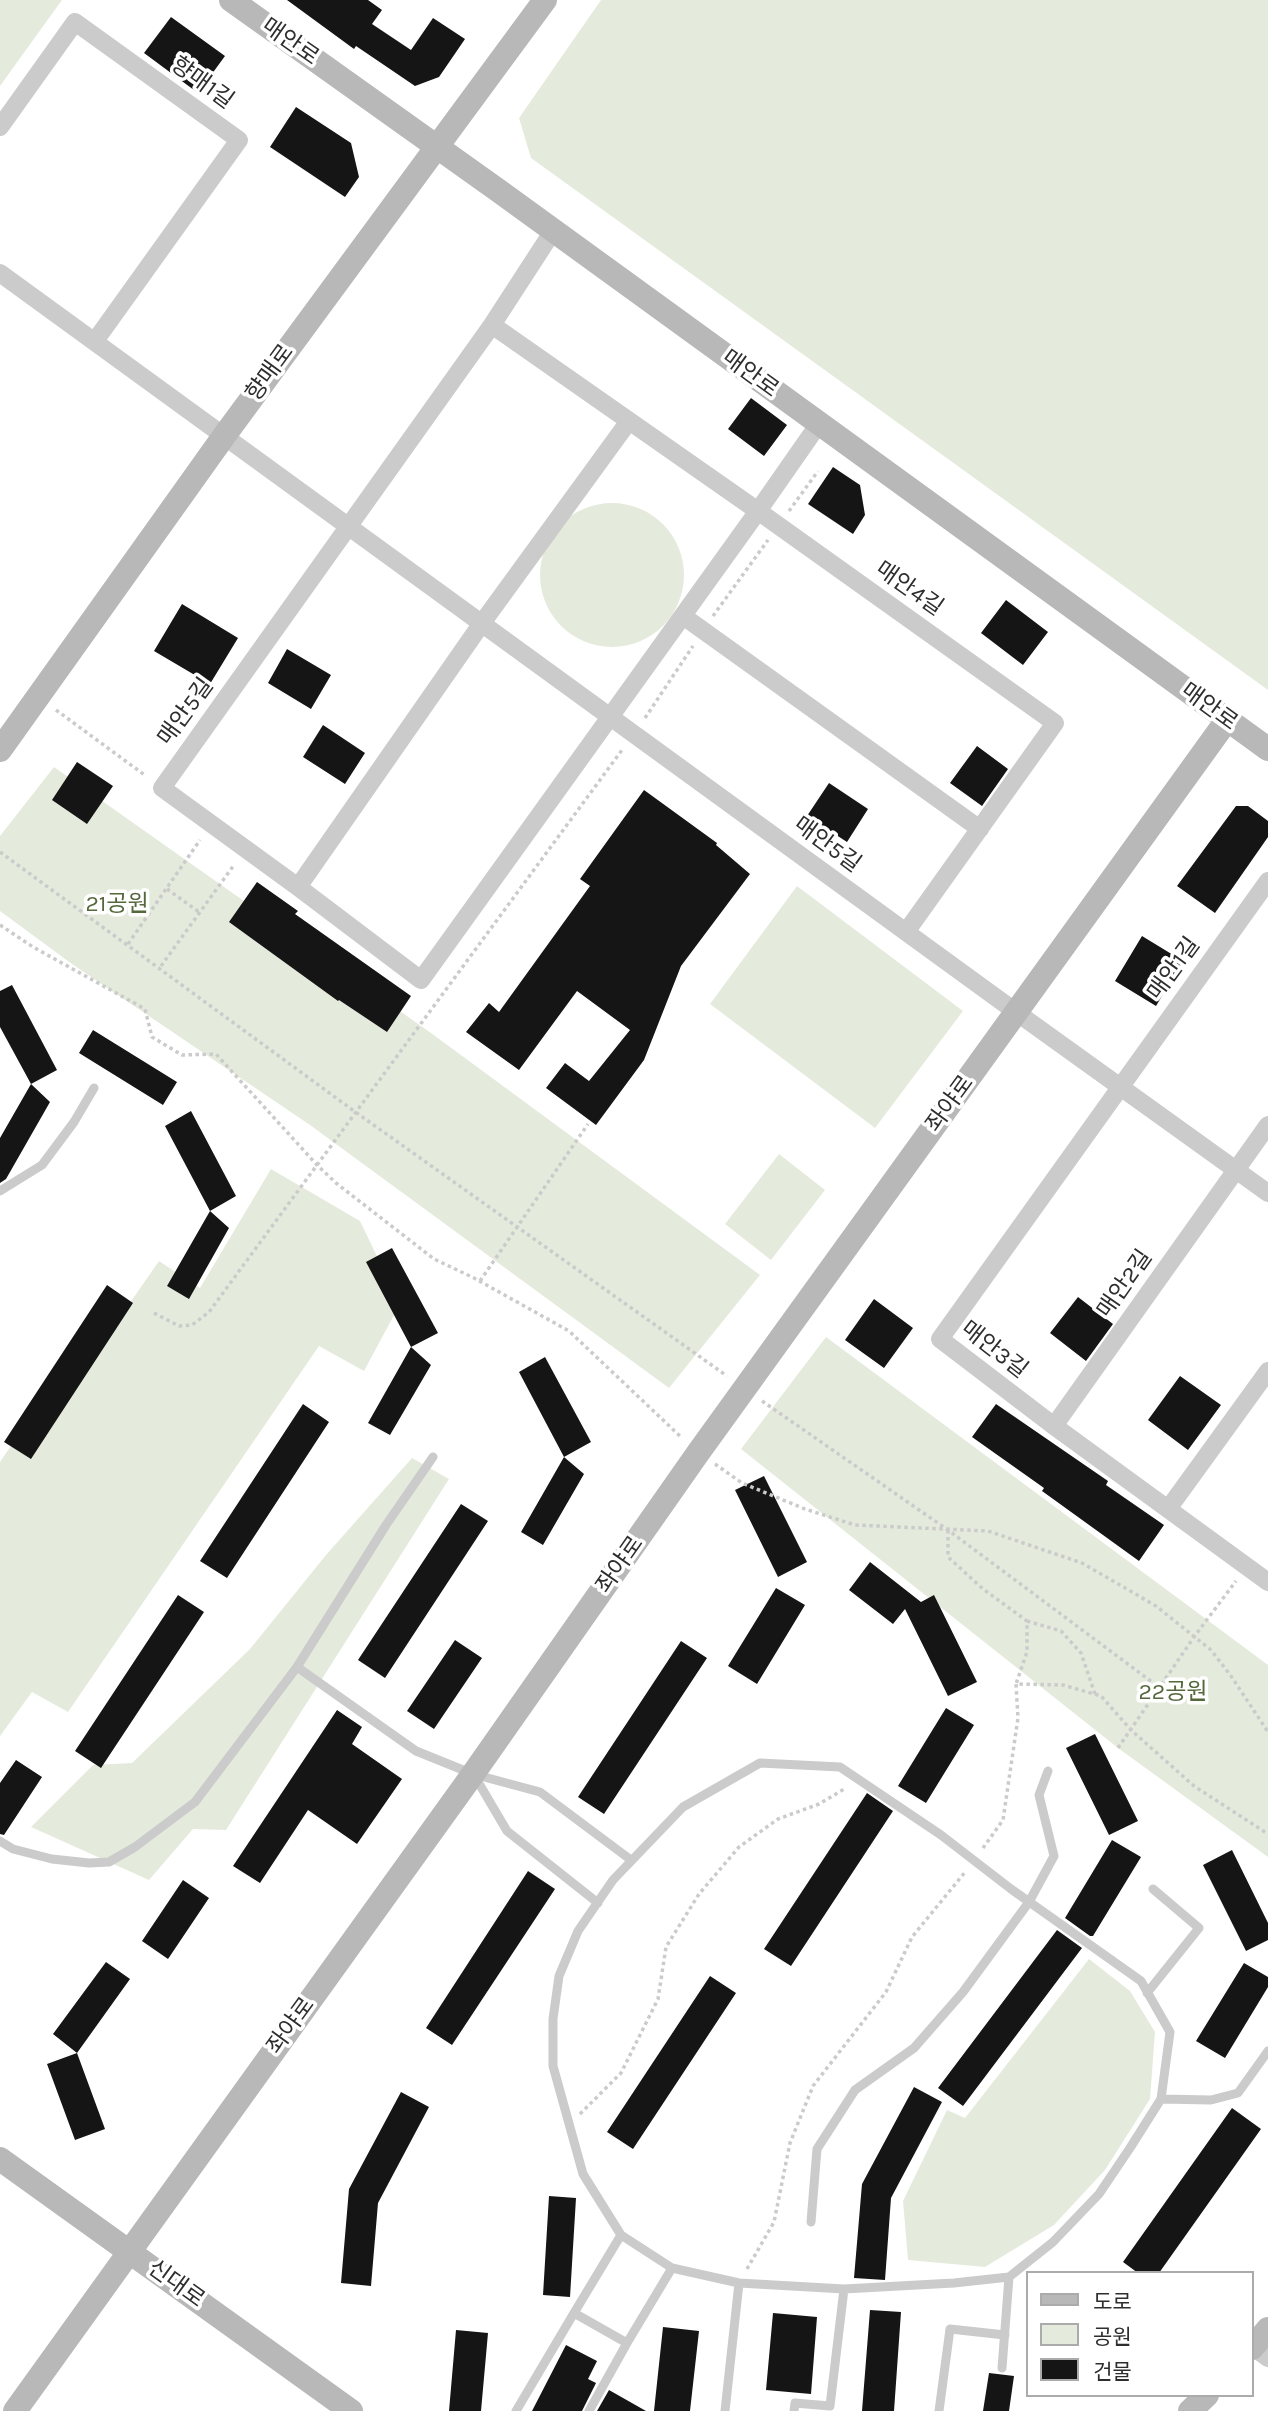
<!DOCTYPE html>
<meta charset="utf-8">
<style>
body{margin:0}
#map{position:relative;width:1268px;height:2411px;overflow:hidden;background:#fff;font-family:Karla,"Noto Sans KR",sans-serif}
canvas{display:block}
.legend{position:absolute;left:1026px;top:2271px;width:228px;height:126px;box-sizing:border-box;background:#fff;border:2px solid #ababab;margin:0;padding:9px 12px;list-style:none;font-size:21px;color:#2e2e2e}
.legend li{display:flex;align-items:center;gap:14px;height:35px}
.legend b{width:35px;border:2px solid #ababab}
</style>
<div id="map">
<canvas width="1268" height="2411"></canvas>
<ul class="legend">
<li><b style="height:9px;background:#b8b8b8"></b>도로</li>
<li><b style="height:19px;background:#e5ebdc"></b>공원</li>
<li><b style="height:19px;background:#151515"></b>건물</li>
</ul>
</div>
<script>
const g = document.querySelector('canvas').getContext('2d');
g.lineJoin = 'round';
function fill(path, color) { g.fillStyle = color; g.fill(path, 'evenodd'); }
const toPath = rows => new Path2D(rows.map(r => 'M' + r).join(''));
function stroke(path, color, width, dash) { g.strokeStyle = color; g.lineWidth = width; g.lineCap = dash ? 'butt' : 'round'; g.setLineDash(dash || []); g.stroke(path); }
function write(font, color, halo, rows, align = 'center') {
  g.font = font + ' Karla,"Noto Sans KR",sans-serif'; g.lineWidth = 7; g.setLineDash([]); g.textBaseline = 'middle'; g.strokeStyle = halo; g.fillStyle = color; for (const [text, x, y, turn = 0] of rows) {
    g.save(); g.translate(x, y); g.rotate((+turn || 0) * Math.PI / 180); g.textAlign = isNaN(turn) ? turn : align; if (halo) g.strokeText(text, 0, 0); g.fillText(text, 0, 0); g.restore();
  }
}
fill(toPath([
 [0,0,62,0,0,86],
 [601,0,1268,0,1268,690,531,158,519,118],
 '540 575a72 72 0 1 1 144 0a72 72 0 1 1-144 0Z',
 [54,767,431,1033,760,1275,669,1388,310,1125,72,964,0,911,0,836],
 [797,886,963,1011,875,1128,710,1004],
 [779,1154,825,1190,771,1260,725,1224],
 [271,1169,360,1221,400,1304,364,1371,319,1346,68,1712,32,1692,0,1736,0,1462,17,1437,28,1450,159,1261,200,1288],
 [826,1337,1268,1665,1268,1857,1118,1748,741,1449],
 [412,1458,449,1479,226,1830,193,1829,149,1880,31,1827,93,1765,132,1763,250,1649,326,1555],
 [1089,1959,1130,1991,1155,2032,1150,2099,1105,2170,1054,2225,985,2267,908,2260,903,2201,947,2110,965,2118]
]), '#e5ebdc');
fill(toPath([
 [287,0,368,0,382,10,372,24,411,50,433,18,465,39,439,77,415,86,356,46,354,49],
 [171,17,225,56,198,93,144,53],
 [296,107,351,143,359,177,345,197,270,147],
 [751,398,787,425,764,456,728,429],
 [833,467,860,485,865,515,853,534,808,504],
 [1006,600,1048,632,1023,665,981,633],
 [182,604,238,638,210,684,154,651],
 [287,649,331,675,311,709,268,683],
 [323,725,365,753,345,784,303,757],
 [977,746,1008,769,982,806,950,783],
 [77,762,113,786,87,824,52,800],
 [829,783,868,809,847,842,807,816],
 [644,790,717,843,716,845,750,874,681,966,644,1060,596,1125,546,1088,565,1063,589,1081,630,1030,577,991,519,1070,466,1032,489,1003,499,1012,590,886,580,879],
 [1236,806,1248,806,1268,821,1268,837,1215,913,1177,886],
 [257,882,298,911,295,914,411,996,387,1032,339,1000,338,1001,229,922],
 [1142,936,1183,961,1156,1006,1115,981],
 [12,985,57,1070,31,1084,0,1027,0,991],
 [93,1030,177,1082,163,1105,79,1053],
 [31,1084,50,1102,6,1179,0,1183,0,1138],
 [191,1111,236,1196,210,1211,165,1126],
 [210,1211,229,1228,189,1299,167,1286],
 [392,1248,438,1333,411,1347,366,1262],
 [107,1285,133,1303,31,1459,4,1442],
 [1078,1297,1113,1324,1086,1361,1050,1333],
 [874,1299,913,1328,884,1368,845,1340],
 [411,1347,431,1365,390,1435,368,1423],
 [545,1357,591,1442,564,1457,519,1372],
 [1180,1376,1221,1405,1188,1450,1148,1420],
 [303,1404,329,1422,227,1578,200,1561],
 [996,1404,1108,1481,1106,1485,1164,1525,1139,1561,1042,1491,1044,1488,972,1437],
 [564,1457,584,1474,543,1545,521,1532],
 [764,1476,807,1562,778,1577,735,1490],
 [461,1504,488,1521,385,1678,358,1660],
 [870,1562,921,1602,934,1595,977,1682,948,1696,905,1609,893,1624,849,1590],
 [776,1588,805,1605,757,1684,728,1666],
 [178,1595,204,1612,101,1768,75,1751],
 [455,1640,482,1658,434,1729,407,1711],
 [681,1641,707,1658,604,1814,578,1797],
 [946,1708,974,1725,926,1803,898,1786],
 [337,1710,362,1727,352,1744,402,1779,357,1844,308,1810,260,1883,233,1866],
 [1095,1734,1138,1821,1109,1835,1066,1748],
 [16,1760,42,1777,4,1835,0,1834,0,1783],
 [867,1793,893,1811,791,1966,764,1949],
 [1112,1840,1141,1857,1093,1936,1090,1936,1065,1918],
 [1232,1850,1268,1923,1268,1940,1246,1951,1203,1865],
 [528,1871,555,1889,452,2045,426,2028],
 [183,1880,209,1898,168,1959,142,1941],
 [1057,1930,1082,1948,963,2106,938,2088],
 [106,1962,130,1979,77,2053,53,2034],
 [1244,1963,1268,1977,1268,1987,1225,2058,1196,2041],
 [710,1976,736,1993,633,2149,607,2132],
 [77,2053,105,2129,75,2140,47,2064],
 [914,2087,942,2102,891,2198,885,2280,854,2278,862,2184],
 [401,2092,429,2107,378,2203,371,2286,341,2283,349,2189],
 [1232,2108,1261,2129,1159,2273,1138,2273,1123,2262],
 [549,2196,576,2198,570,2297,543,2295],
 [870,2310,901,2312,894,2411,862,2411],
 [773,2313,817,2317,811,2394,766,2390],
 [663,2327,699,2331,690,2411,654,2411],
 [456,2330,488,2333,481,2411,449,2411],
 [566,2345,597,2361,588,2379,596,2383,582,2411,532,2411],
 [989,2373,1014,2376,1009,2411,983,2411],
 [609,2390,646,2411,597,2411]
]), '#151515');
stroke(toPath([
 [789,511,818,471],
 [713,616,768,540],
 [56,710,146,776],
 [645,718,693,646],
 [0,852,354,1111,727,1376],
 [167,889,199,912],
 [0,925,33,947,145,1009,152,1037,182,1055,216,1054,317,1165,336,1183,434,1259,474,1278,569,1331,682,1438],
 [128,944,200,840],
 [161,966,234,865],
 [480,1281,588,1124],
 [154,1313,179,1326,192,1325,209,1312,622,750],
 [762,1401,948,1530,1160,1688],
 [715,1464,742,1483,805,1509,855,1525,988,1531,1082,1563,1156,1606,1211,1650,1231,1676,1268,1732],
 [948,1530,948,1557,983,1589,1027,1621,1027,1652,1016,1684],
 [1027,1621,1061,1631,1081,1653,1095,1694],
 [1118,1748,1194,1637,1236,1581],
 [983,1848,1003,1820,1018,1718,1016,1684,1063,1685,1101,1696,1131,1730,1194,1786,1268,1834],
 [580,2114,621,2073,658,1999,666,1947,699,1894,739,1847,778,1819,819,1804,846,1788],
 [747,2269,774,2222,790,2143,813,2086,886,1992,912,1937,966,1871]
]), '#cbcbcb', 3.5, [3.5, 3.5]);
stroke(toPath([
 [0,1191,42,1165,74,1122,94,1088],
 [297,1667,386,1525,433,1457],
 [474,1775,507,1831,598,1903],
 [0,1841,13,1849,52,1859,89,1863,109,1862,135,1847,195,1802,297,1667,416,1751,473,1774,540,1792,631,1860],
 [1147,1993,1199,1928,1153,1889],
 [1161,2099,1211,2100,1238,2093,1268,2051],
 [811,2222,817,2149,855,2090,914,2048,963,1992,1029,1902,1054,1856,1039,1795,1048,1771],
 [621,2235,583,2174,553,2066,553,2019,559,1976,578,1931,613,1880,683,1807,760,1763,840,1767,941,1835,1011,1889,1141,1981,1170,2032,1161,2099,1130,2148,1099,2194,1053,2242,1009,2277],
 [672,2268,739,2283,844,2289,830,2406,795,2403,794,2411],
 [844,2289,954,2283,1009,2277,1002,2368],
 [574,2313,621,2235,672,2268,627,2343],
 [516,2411,574,2313,627,2343,589,2411],
 [725,2411,739,2283],
 [939,2411,950,2329,1005,2335]
]), '#cbcbcb', 9);
stroke(toPath([
 [0,127,75,22,239,140,95,341],
 [0,273,1016,1012,1268,1193],
 [492,325,553,231],
 [818,425,758,511,421,980,298,887,162,788,492,325,758,511,1055,723,906,932],
 [683,616,980,829],
 [1268,881,940,1339,1054,1426,1268,1582],
 [298,887,482,623,629,421],
 [1054,1426,1268,1125],
 [1168,1509,1268,1371],
 [1253,2347,1268,2358]
]), '#cbcbcb', 18);
stroke(toPath([
 [231,0,499,191,1268,749],
 [0,750,224,436,545,0],
 [0,2159,351,2411],
 [1252,2348,1268,2329],
 [15,2411,473,1774,698,1453,1227,720],
 [1190,2411,1207,2395]
]), '#b8b8b8', 24);
write('23px', '#2e2e2e', '#fff', [
 ["매안로",290,42,35],
 ["향매1길",202,83,36],
 ["향매로",270,373,-54],
 ["매안로",750,374,36],
 ["매안4길",909,589,35],
 ["매안로",1209,707,36],
 ["매안5길",186,712,-54],
 ["매안5길",827,845,36],
 ["매안1길",1174,969,-54],
 ["좌야로",950,1104,-54],
 ["매안2길",1125,1284,-55],
 ["매안3길",994,1350,38],
 ["좌야로",620,1565,-55],
 ["좌야로",291,2026,-54],
 ["신대로",176,2284,36]
]);
write('23px', '#55683c', '#fff', [
 ["21공원",117,904],
 ["22공원",1173,1692]
]);
</script>
